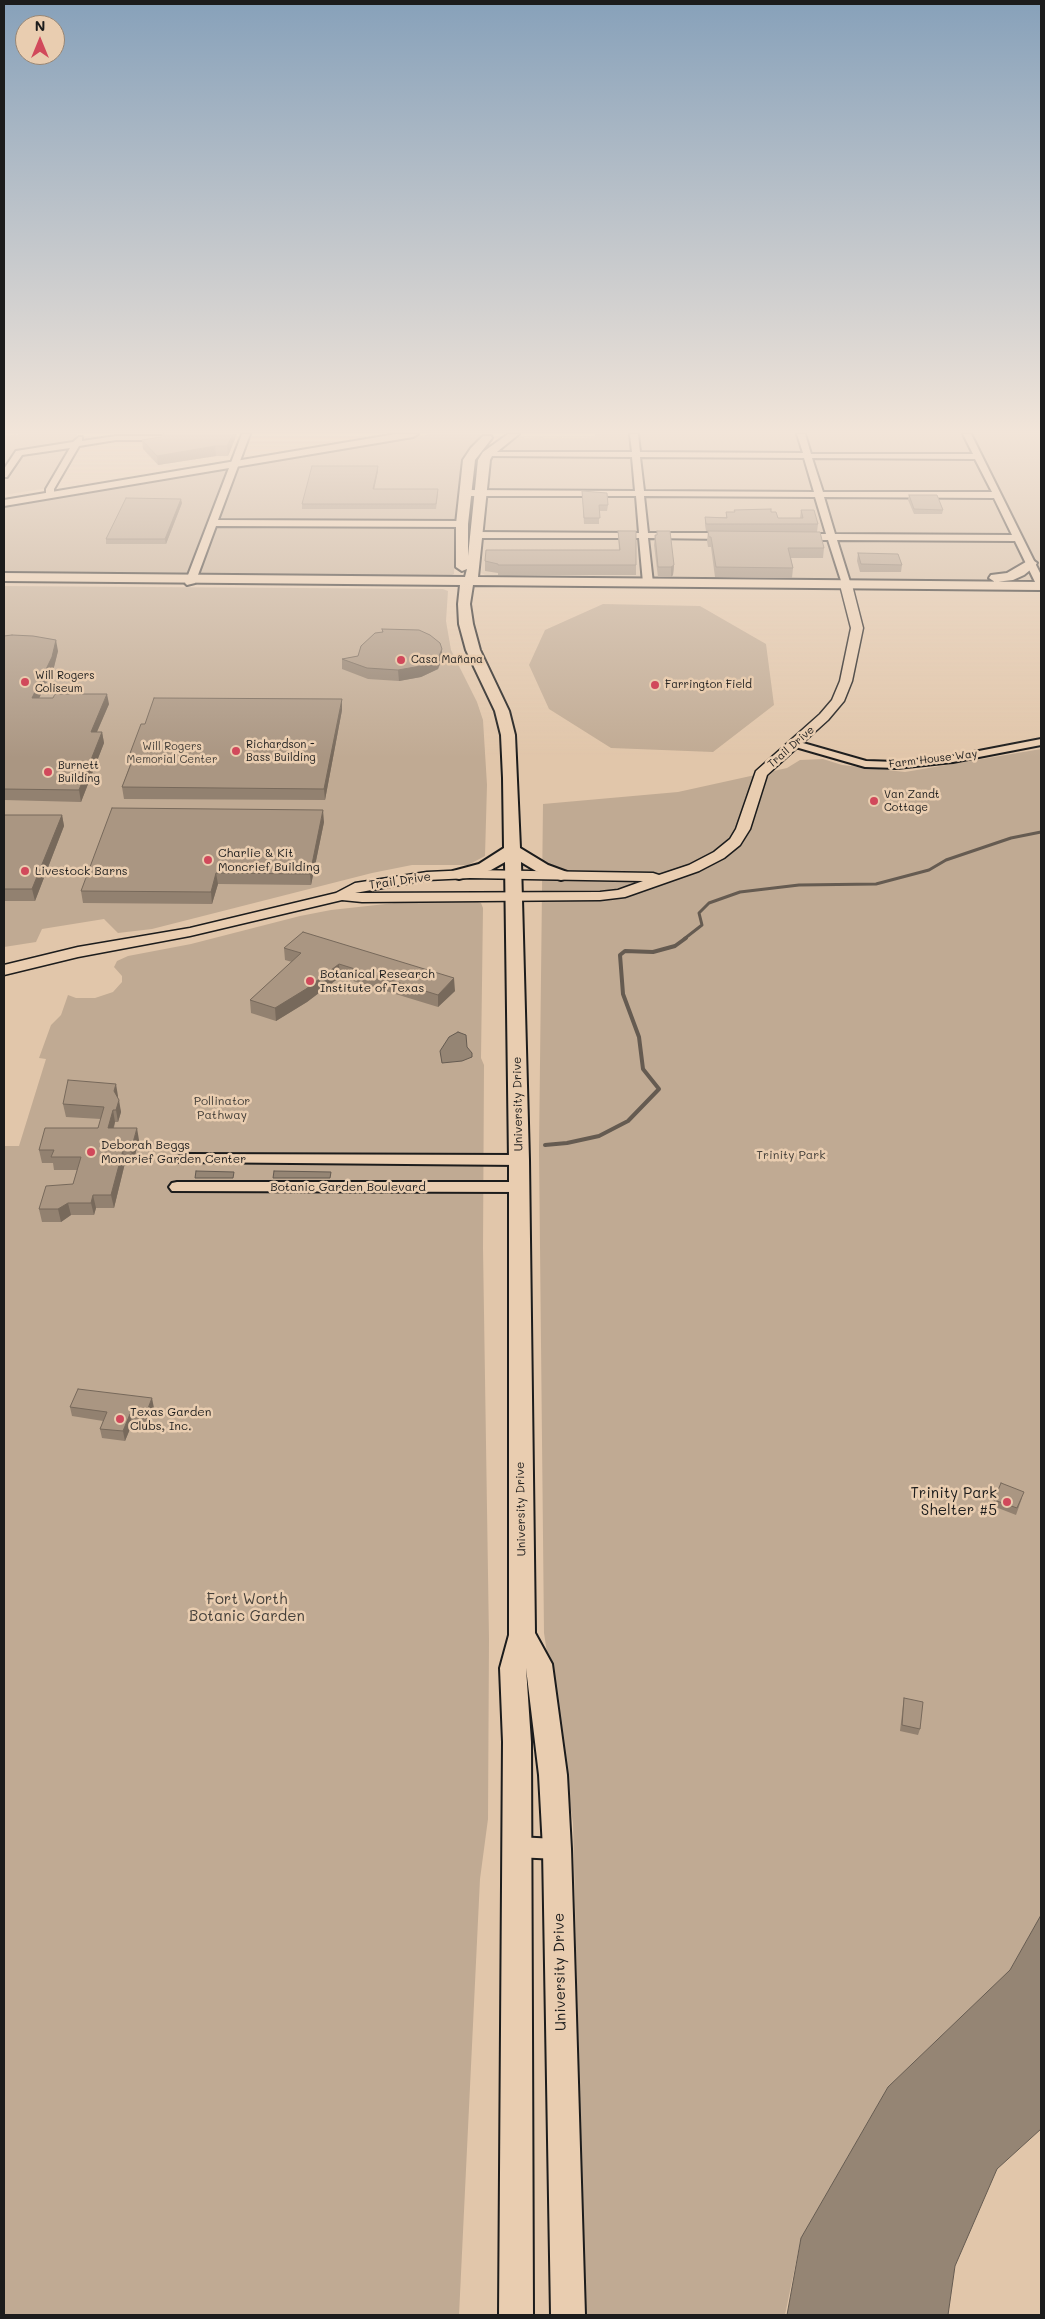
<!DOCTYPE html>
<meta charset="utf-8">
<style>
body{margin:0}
#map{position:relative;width:1045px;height:2319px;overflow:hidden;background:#e1c6aa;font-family:Mali,sans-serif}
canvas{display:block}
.frame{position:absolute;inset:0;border:5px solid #1c1c1c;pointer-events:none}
.north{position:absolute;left:15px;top:15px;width:50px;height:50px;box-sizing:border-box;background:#e9cdb0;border:1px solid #978675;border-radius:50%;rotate:0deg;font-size:14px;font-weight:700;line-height:20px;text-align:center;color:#1c1c1c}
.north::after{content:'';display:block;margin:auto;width:18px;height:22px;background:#d1495b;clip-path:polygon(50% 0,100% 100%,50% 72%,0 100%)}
</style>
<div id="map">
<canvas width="1045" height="2319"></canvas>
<div class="frame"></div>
<div class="north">N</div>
</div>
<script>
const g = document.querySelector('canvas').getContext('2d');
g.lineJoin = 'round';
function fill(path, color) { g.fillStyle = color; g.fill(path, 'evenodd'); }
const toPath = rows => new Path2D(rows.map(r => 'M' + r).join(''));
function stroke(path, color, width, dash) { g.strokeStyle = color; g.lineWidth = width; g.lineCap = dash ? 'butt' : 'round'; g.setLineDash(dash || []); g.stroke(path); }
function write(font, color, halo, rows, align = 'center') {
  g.font = font + ' Mali,sans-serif'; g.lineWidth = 5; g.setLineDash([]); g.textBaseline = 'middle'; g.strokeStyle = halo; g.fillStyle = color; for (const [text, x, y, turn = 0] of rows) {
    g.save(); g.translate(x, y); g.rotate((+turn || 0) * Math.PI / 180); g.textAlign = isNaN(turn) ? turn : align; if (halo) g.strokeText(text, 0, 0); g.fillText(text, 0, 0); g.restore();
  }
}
fill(toPath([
 [20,434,78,434,48,488,4,495,4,436],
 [595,434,1041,434,1041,583,492,578,481,573,490,455,515,437,595,438]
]), '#d0b89e');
fill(toPath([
 [432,434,480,434,481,437,465,456,456,522,454,574,446,578,4,575,4,505],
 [4,586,443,589,448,591,446,621,451,650,477,702,483,720,487,785,485,856,468,865,412,865,372,873,152,929,118,933,104,919,42,929,36,942,4,947],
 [603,604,700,606,766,644,774,705,713,752,611,748,549,709,529,665,545,630],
 [1041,749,1041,1915,1010,1970,888,2087,801,2238,785,2315,585,2315,573,1823,544,1633,539,1150,543,804,678,792,787,768,800,760,823,759,842,765,905,772],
 [474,901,481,903,483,908,481,1058,484,1065,483,1248,489,1639,488,1819,480,1879,459,2315,4,2315,4,1146,19,1146,46,1059,39,1058,51,1025,61,1015,68,995,76,998,95,998,113,992,122,982,122,976,114,967,117,961,128,956,191,944,300,916,331,910,404,902]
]), '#c0aa93');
const water = toPath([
 [458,1032,466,1035,467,1047,472,1053,472,1057,462,1061,442,1063,440,1051,449,1037,458,1032],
 [196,1171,234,1172,233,1178,195,1178,196,1171],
 [274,1171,331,1172,330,1178,273,1178,274,1171],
 [1041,1915,1041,2129,997,2169,955,2266,948,2315,787,2315,801,2238,888,2087,1010,1970,1041,1915]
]);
fill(water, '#958574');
stroke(water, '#655b51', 1);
stroke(toPath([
 [684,939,702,925,699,913,709,903,740,892,799,885,876,884,929,870,946,860,1011,838,1041,832]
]), '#655b51', 3);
stroke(toPath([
 [545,1145,567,1143,599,1136,628,1121,659,1089,643,1069,639,1037,623,994,620,955,625,951,653,952,675,946,686,938]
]), '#655b51', 4);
const minor = toPath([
 [242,434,250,434,218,520,462,521,466,524,462,527,216,526,195,583,187,585,185,583,242,434],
 [630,434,638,434,640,452,803,453,797,434,805,434,811,454,973,454,963,434,971,434,1041,575,1041,587,1036,584,1015,541,837,540,851,585,843,587,828,540,802,540,797,537,802,534,826,534,815,497,644,496,648,533,727,533,732,536,727,539,648,538,653,583,648,586,643,583,639,538,476,538,471,535,476,532,639,533,636,496,466,496,462,493,466,490,635,491,632,457,487,456,483,454,487,452,632,452,630,434],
 [640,457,804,458,814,492,644,491,640,457],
 [812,458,975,459,992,492,823,492,812,458],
 [824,497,994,498,1012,535,835,534,824,497],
 [116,436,165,436,169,438,165,440,116,440,79,446,54,489,54,495,50,498,46,495,46,489,70,448,22,455,7,477,4,477,4,469,16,451,73,442,79,437,82,437,82,441,116,436],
 [1041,739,1041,745,953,762,897,768,865,767,792,746,790,744,796,741,866,761,897,762,953,756,1041,739],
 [184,1154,519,1155,524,1157,527,1160,524,1163,519,1165,179,1162,177,1159,179,1156,184,1154],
 [177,1182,519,1182,524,1183,527,1187,524,1191,519,1192,172,1191,169,1187,172,1183,177,1182],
 [516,1837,557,1839,565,1842,568,1849,565,1856,557,1859,516,1857,508,1854,505,1847,508,1840,516,1837]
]);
const tertiary = toPath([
 [846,582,852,585,863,628,852,681,844,701,828,720,767,775,750,829,740,845,724,858,699,871,625,897,600,900,362,902,342,900,190,936,78,957,4,975,4,965,78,947,190,928,336,893,355,883,427,872,470,870,653,873,659,875,689,865,714,852,730,839,736,829,756,771,820,714,832,700,840,681,851,628,840,585,846,582],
 [470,878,643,881,618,890,600,892,355,893,427,880,470,878]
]);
const secondary = toPath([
 [396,434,418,434,413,437,4,506,4,500,396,434],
 [508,434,519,434,492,456,490,460,478,577,1041,582,1041,590,473,585,470,604,473,624,480,650,509,711,515,735,520,848,548,865,567,872,569,875,567,878,561,880,555,878,536,871,521,862,529,1160,535,1633,552,1664,567,1775,571,1849,585,2315,551,2315,543,1849,539,1775,526,1668,531,1742,533,2315,499,2315,503,1742,500,1668,509,1635,509,1160,505,862,491,870,459,879,453,877,451,874,453,871,479,864,504,848,503,778,501,735,495,711,466,650,459,624,458,604,460,585,4,581,4,573,465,577,467,569,462,571,456,567,456,524,463,460,471,448,483,436,491,436,492,438,475,460,468,524,468,556,478,460,483,452,508,434],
 [1031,559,1037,563,1035,566,1024,575,1013,580,995,582,989,578,991,575,1007,573,1031,559]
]);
stroke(minor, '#1c1c1c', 4);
stroke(tertiary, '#1c1c1c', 3);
stroke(secondary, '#1c1c1c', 4);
fill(minor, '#e9cdb0');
fill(tertiary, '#e9cdb0');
fill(secondary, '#e9cdb0');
fill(toPath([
 [237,434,228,456,216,456,158,465,143,449,142,440,161,437],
 [378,471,374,489,438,494,436,509,302,509,302,504],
 [582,491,608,505,607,511,599,511,599,524,584,524],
 [909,495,943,510,942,514,914,514,908,500],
 [182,503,166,544,106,544,106,539],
 [801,510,818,524,817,532,824,548,823,558,791,558,793,568,792,578,715,577,711,547,708,547,707,541,708,531,706,531,705,525,705,517,726,517,726,512,771,512,778,518,800,518],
 [618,531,636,565,636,575,498,575,498,573,485,571,485,561,619,550],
 [657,531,674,565,673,575,671,577,658,577,654,545,655,535,657,535],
 [858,553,902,565,901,572,860,572,857,561],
 [382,629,442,649,442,659,438,669,421,677,399,681,368,679,342,669,342,659,358,656,382,632],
 [4,636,58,651,54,667,39,698,109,704,97,732,102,732,104,743,81,802,4,800],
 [342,710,325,800,124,799,122,787,130,765,129,756],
 [4,815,62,815,64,826,35,901,4,901],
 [324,822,311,885,218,884,212,904,83,903,81,891],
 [284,948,455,991,438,1007,340,977,307,1002,276,1021,251,1013,250,1000,292,962,285,960],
 [118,1096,117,1098,121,1112,118,1122,115,1122,114,1128,139,1140,133,1163,125,1163,114,1208,96,1208,94,1215,71,1215,61,1222,42,1222,39,1209,73,1184,77,1170,54,1170,53,1163,42,1163,39,1150,98,1128,101,1119,66,1117,63,1104],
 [70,1407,154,1408,147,1426,132,1424,125,1441,102,1438,100,1429,103,1421,72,1416],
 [1022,1498,1016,1515,993,1506,994,1500],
 [904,1698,920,1729,918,1735,900,1731,903,1705]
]), '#928170');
fill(toPath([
 [233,434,237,434,228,456,227,446],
 [215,446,216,456,158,465,157,456],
 [378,466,378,471,373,494,373,489],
 [181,499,182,503,166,544,165,539],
 [674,565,673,575,671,577,671,567],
 [56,640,58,651,54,667,34,709,32,698],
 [442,649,442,659,438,669,421,677,399,681,398,670],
 [107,694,109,704,92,743,91,732],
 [342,699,342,710,325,800,324,789],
 [102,732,104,743,81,802,79,790],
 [323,810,324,822,311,885,310,874],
 [62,815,64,826,35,901,32,889],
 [216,873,218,884,212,904,211,892],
 [339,964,340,977,307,1002,276,1021,275,1008],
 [454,978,455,991,438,1007,438,995],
 [116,1084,118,1096,116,1103,114,1091],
 [119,1100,121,1112,118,1122,116,1110],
 [113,1110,115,1122,110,1140,108,1128],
 [137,1128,139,1140,133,1163,131,1150],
 [123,1150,125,1163,114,1208,111,1195],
 [93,1195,96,1208,94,1215,91,1203],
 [68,1203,71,1215,61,1222,58,1209],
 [152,1398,154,1408,147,1426,145,1416],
 [130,1414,132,1424,125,1441,123,1431]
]), '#77695b');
const building = toPath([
 [163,434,233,434,227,446,215,446,157,456,142,440,161,437,163,434],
 [312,466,378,466,373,489,438,489,436,504,302,504,312,466],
 [582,491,607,493,608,505,599,505,600,518,584,518,582,491],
 [909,495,937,495,943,510,914,509,909,495],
 [126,498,181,499,165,539,106,539,126,498],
 [771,509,771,512,776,512,778,518,803,518,801,510,814,510,818,524,706,524,705,517,727,518,726,512,735,512,734,510,771,509],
 [618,531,636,531,636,565,498,565,498,564,485,561,486,550,620,550,618,531],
 [657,531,670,531,674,565,671,567,658,567,655,535,657,535,657,531],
 [708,531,820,532,824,548,788,548,793,568,716,567,711,537,709,537,708,531],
 [858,553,898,554,902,565,861,564,858,553],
 [382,629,419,630,430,635,440,643,442,649,438,658,421,666,398,670,367,668,342,659,358,656,361,646,375,633,383,632,382,629],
 [12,635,33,636,56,640,52,657,32,698,53,698,55,694,107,694,91,732,102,732,79,790,4,789,4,636,12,635],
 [154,698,342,699,324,789,122,787,134,756,129,756,141,724,145,724,154,698],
 [112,808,323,810,310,874,216,873,211,892,81,891,112,808],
 [4,815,62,815,32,889,4,889,4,815],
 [303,932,454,978,438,995,339,964,306,989,275,1008,250,1000,301,953,284,948,303,932],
 [68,1080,116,1084,114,1091,119,1100,116,1110,113,1110,108,1128,137,1128,131,1150,123,1150,111,1195,93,1195,91,1203,68,1203,58,1209,39,1209,46,1186,73,1184,81,1157,51,1157,54,1150,39,1150,45,1128,98,1128,104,1107,63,1104,68,1080],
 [78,1389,152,1398,145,1416,130,1414,123,1431,100,1429,107,1412,70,1407,78,1389],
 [1001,1483,1024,1492,1017,1508,994,1500,1001,1483],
 [904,1698,923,1702,920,1729,902,1725,904,1698]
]);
fill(building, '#aa9682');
stroke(building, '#77695b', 1);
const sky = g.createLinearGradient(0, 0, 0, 758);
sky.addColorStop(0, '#87a1ba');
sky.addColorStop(0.57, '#f2e5d9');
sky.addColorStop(1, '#f2e5d900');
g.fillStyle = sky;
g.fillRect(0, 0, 1045, 758);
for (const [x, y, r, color] of [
 [401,660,5,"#d1495b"],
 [25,682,5,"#d1495b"],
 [655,685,5,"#d1495b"],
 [236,751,5,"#d1495b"],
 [48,772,5,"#d1495b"],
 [874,801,5,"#d1495b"],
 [208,860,5,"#d1495b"],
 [25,871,5,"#d1495b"],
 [310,981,5,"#d1495b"],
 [91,1152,5,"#d1495b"],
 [120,1419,5,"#d1495b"],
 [1007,1502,5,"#d1495b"]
]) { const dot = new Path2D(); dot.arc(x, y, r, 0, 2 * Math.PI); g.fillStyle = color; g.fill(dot); stroke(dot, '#e9cdb0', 2); }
write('11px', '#1c1c1c', '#e9cdb0', [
 ["Casa Mañana",411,660],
 ["Will Rogers",35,676],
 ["Coliseum",35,689],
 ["Farrington Field",665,685],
 ["Richardson -",246,745],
 ["Bass Building",246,758],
 ["Burnett",58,766],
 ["Building",58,779],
 ["Van Zandt",884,795],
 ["Cottage",884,808]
], 'left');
write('11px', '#45403a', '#e9cdb0', [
 ["Will Rogers",172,747],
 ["Memorial Center",172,760]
]);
write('11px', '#1c1c1c', '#e9cdb0', [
 ["Trail Drive",791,747,-41],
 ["Farm House Way",933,759,-7]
]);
write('12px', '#1c1c1c', '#e9cdb0', [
 ["Charlie & Kit",218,853],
 ["Moncrief Building",218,867],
 ["Livestock Barns",35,871],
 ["Botanical Research",320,974],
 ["Institute of Texas",320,988],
 ["Deborah Beggs",101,1145],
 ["Moncrief Garden Center",101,1159],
 ["Texas Garden",130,1412],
 ["Clubs, Inc.",130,1426]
], 'left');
write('12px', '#1c1c1c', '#e9cdb0', [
 ["Trail Drive",400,881,-8],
 ["University Drive",518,1104,-91],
 ["Botanic Garden Boulevard",348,1187],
 ["University Drive",521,1509,-91]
]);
write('12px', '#45403a', '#e9cdb0', [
 ["Pollinator",222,1101],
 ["Pathway",222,1115],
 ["Trinity Park",791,1155]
]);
write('15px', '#1c1c1c', '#e9cdb0', [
 ["Trinity Park",997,1493],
 ["Shelter #5",997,1510]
], 'right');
write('15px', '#45403a', '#e9cdb0', [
 ["Fort Worth",247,1599],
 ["Botanic Garden",247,1616]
]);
write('15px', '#1c1c1c', '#e9cdb0', [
 ["University Drive",560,1972,-91]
]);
</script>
